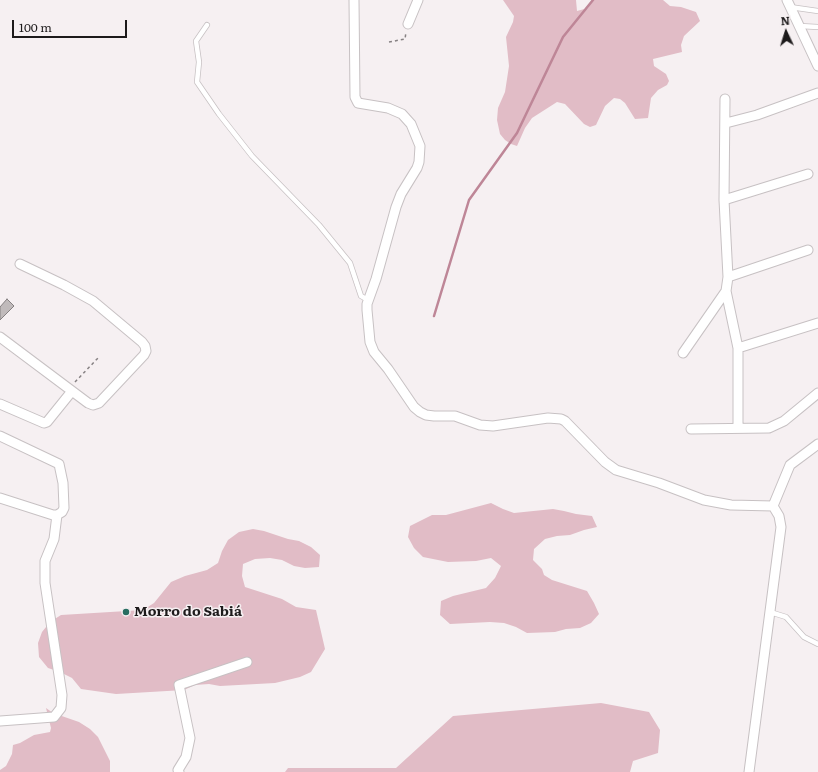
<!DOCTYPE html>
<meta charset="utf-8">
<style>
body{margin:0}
#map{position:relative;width:818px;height:772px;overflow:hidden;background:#f6f0f2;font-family:Literata,serif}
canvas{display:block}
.north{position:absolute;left:766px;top:12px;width:40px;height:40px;-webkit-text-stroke:3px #f6f0f2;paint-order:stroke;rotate:356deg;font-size:11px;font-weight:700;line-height:16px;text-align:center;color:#1d1a1b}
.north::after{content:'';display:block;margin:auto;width:14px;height:18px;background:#1d1a1b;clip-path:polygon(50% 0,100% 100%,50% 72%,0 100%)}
.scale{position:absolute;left:12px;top:20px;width:115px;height:18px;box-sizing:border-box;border:2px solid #1d1a1b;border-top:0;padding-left:5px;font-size:12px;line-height:14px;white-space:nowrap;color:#1d1a1b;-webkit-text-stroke:3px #f6f0f2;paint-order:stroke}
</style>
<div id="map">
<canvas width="818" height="772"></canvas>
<div class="north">N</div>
<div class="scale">100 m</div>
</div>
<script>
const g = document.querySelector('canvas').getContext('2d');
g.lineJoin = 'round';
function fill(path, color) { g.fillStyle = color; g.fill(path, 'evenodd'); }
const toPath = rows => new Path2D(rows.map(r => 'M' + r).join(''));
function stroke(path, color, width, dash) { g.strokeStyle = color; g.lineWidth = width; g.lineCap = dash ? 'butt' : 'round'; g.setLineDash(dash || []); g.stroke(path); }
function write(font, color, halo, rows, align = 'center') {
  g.font = font + ' Literata,serif'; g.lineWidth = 3; g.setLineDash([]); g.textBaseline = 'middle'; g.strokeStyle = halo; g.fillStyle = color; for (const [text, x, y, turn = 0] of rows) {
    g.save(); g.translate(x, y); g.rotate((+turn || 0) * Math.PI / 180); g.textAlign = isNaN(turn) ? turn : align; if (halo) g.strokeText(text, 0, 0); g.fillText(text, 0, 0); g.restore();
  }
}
fill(toPath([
 [503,0,576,0,577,11,588,8,592,0,663,0,670,6,681,7,696,12,700,21,684,36,681,45,682,52,653,59,654,66,666,74,669,81,667,85,658,90,651,98,648,118,635,119,625,103,620,99,614,98,605,106,596,125,590,127,584,124,565,104,557,102,532,118,525,128,517,146,511,144,505,140,500,134,497,120,498,108,505,92,509,66,506,37,513,22,514,16],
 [491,503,503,509,514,513,553,509,564,511,576,514,592,516,597,527,584,530,570,535,557,536,545,539,534,549,533,560,542,569,544,575,552,580,587,591,594,603,599,614,591,623,580,628,566,629,555,632,527,633,516,627,504,623,490,622,450,624,440,615,441,601,453,596,486,588,495,578,501,566,491,558,476,561,448,562,423,557,414,548,408,537,410,526,432,515,446,515],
 [253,529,264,531,288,539,299,541,311,547,320,555,319,567,305,568,294,566,282,560,270,558,255,559,243,564,242,576,245,587,282,599,296,607,316,610,325,649,311,672,300,677,275,683,220,686,209,684,195,685,184,690,116,694,81,689,72,678,60,672,48,668,39,657,38,643,42,632,50,622,61,615,143,610,154,603,171,582,185,576,207,570,218,563,222,551,228,540,239,532],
 [601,703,649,712,660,730,658,753,633,761,630,772,285,772,288,768,396,768,453,716],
 [46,708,53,713,79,722,90,729,98,737,110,761,110,772,0,772,0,770,6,766,12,754,13,745,20,743,34,735,50,732,51,728]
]), '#e1bcc6');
stroke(toPath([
 [434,316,469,200,517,133,563,37,593,0]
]), '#be8697', 2.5);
const building = toPath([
 [7,299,14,306,0,320,0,307,7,299]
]);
fill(building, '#c0babb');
stroke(building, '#868182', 1);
const lane = toPath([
 [790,7,818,11],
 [207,25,196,41,199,62,197,82,219,114,252,156,319,225,350,263,361,296,368,300],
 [800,26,818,27],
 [770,612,786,617,804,637,818,644]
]);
const street = toPath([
 [354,0,355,97,358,103,388,108,402,114,411,124,420,146,419,162,417,168,401,194,396,207,376,279,367,304,367,310,370,342,374,352,388,369,414,407,420,412,426,415,434,416,455,416,480,425,493,426,548,418,561,419,565,421,605,462,616,470,659,483,704,500,731,505,773,506,790,465,818,444],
 [787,0,818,66],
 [408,24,418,0],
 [725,99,724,200,728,277,726,291,738,348,738,428],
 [726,123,757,115,818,93],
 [724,200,808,174],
 [728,277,808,250],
 [0,337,88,403,93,405,99,403,144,355,146,351,145,346,142,342,93,301,64,285,20,264],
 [738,348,818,323],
 [683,353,726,291],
 [0,404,44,423,47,422,72,391],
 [691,429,769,428,784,421,818,393],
 [0,436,59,464,63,483,64,508,62,512,57,515],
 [0,498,53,515,57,515],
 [0,721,54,717,61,708,62,695,45,583,45,561,54,539,57,515],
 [179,772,178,770,186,757,190,738,179,685,247,662],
 [749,772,781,527,779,516,773,506]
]);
stroke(lane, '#c7c1c3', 6);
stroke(street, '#c7c1c3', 11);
stroke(toPath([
 [389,42,405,39,406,32],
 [75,382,98,358]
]), '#868183', 1.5, [3, 3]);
stroke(lane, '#fff', 4.5);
stroke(street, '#fff', 9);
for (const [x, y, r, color] of [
 [126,612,4,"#276d61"]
]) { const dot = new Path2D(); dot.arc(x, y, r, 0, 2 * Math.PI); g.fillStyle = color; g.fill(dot); stroke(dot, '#f6f0f2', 1.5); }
write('bold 14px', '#1d1a1b', '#f6f0f2', [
 ["Morro do Sabiá",134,612]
], 'left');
</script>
